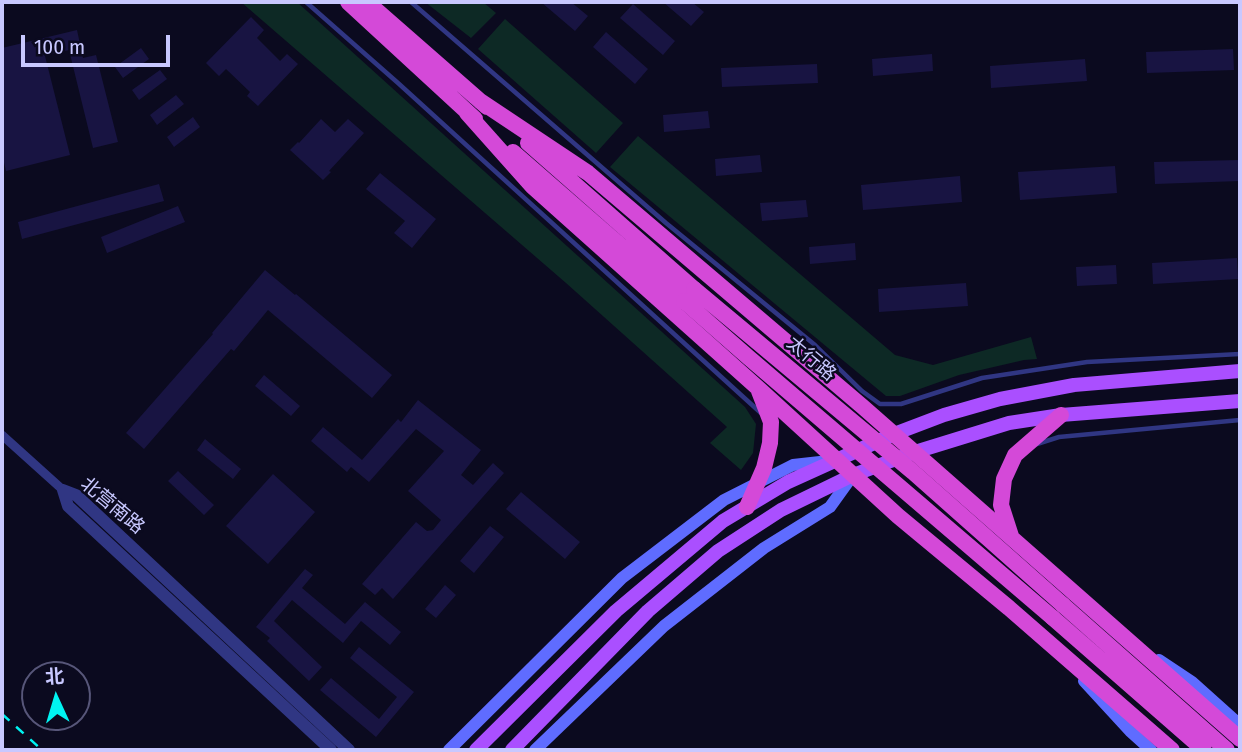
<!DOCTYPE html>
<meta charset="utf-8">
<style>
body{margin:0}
#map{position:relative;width:1242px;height:752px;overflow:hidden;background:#0b0a1f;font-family:"Fira Sans Condensed","Noto Sans SC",sans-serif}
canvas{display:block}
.frame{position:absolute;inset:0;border:4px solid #c8c8ff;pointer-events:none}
.north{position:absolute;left:21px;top:661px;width:70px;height:70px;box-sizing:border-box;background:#0b0a1f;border:2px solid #575679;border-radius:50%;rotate:356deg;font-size:19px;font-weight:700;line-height:28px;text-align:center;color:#c8c8ff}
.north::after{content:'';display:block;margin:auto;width:24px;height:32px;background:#00f3f1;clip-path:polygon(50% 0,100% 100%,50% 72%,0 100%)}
.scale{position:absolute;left:21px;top:35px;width:149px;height:32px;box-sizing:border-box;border:4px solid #c8c8ff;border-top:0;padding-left:9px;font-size:21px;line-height:24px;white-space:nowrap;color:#c8c8ff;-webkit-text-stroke:5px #0b0a1f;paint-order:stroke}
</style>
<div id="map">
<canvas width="1242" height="752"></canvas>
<div class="frame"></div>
<div class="north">北</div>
<div class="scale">100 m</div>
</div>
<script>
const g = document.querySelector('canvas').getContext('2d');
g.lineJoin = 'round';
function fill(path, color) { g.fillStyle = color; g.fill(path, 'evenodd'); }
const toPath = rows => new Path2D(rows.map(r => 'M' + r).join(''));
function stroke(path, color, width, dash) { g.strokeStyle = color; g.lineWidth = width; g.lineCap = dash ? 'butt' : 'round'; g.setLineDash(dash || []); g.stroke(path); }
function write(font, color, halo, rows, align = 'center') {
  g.font = font + ' "Fira Sans Condensed","Noto Sans SC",sans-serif'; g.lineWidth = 5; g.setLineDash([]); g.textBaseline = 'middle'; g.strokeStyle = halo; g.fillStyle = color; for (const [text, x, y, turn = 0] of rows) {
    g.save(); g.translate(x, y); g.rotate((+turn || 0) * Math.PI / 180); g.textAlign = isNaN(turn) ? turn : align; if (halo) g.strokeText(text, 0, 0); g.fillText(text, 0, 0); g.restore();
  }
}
fill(toPath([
 [241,2,297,2,745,407,756,424,753,453,741,470,710,443,727,427,566,283],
 [425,2,483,2,496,13,471,38],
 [505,19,623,123,596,153,478,49],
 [638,136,895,355,933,365,1031,337,1037,359,1024,360,959,375,900,396,886,396,610,167]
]), '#0d2925');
fill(toPath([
 [541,2,571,2,588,16,575,31],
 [663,2,692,2,704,12,691,26],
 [633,4,675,41,663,55,620,18],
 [251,17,264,30,257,38,280,61,287,54,298,64,258,106,247,96,250,92,226,69,219,76,206,63],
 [77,30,83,58,96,55,118,142,93,148,69,50,45,56,70,155,6,171,2,154,2,48],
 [606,32,648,69,635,84,593,47],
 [141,48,149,59,123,78,115,67],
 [1233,49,1234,70,1147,73,1146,52],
 [932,54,933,71,873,76,872,59],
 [1085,59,1087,81,991,88,990,66],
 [817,64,818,83,722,87,721,68],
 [160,70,167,79,139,100,132,90],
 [176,95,184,104,157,125,150,115],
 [708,111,710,128,664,132,663,115],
 [193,117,200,127,174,147,167,137],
 [321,119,335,132,348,119,364,133,329,171,331,172,323,180,290,150,298,142,299,143],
 [760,155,762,172,716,176,715,159],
 [1240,160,1240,181,1155,184,1154,162],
 [1115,166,1117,193,1020,200,1018,172],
 [380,173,436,219,412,248,394,233,405,221,366,189],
 [960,176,962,202,863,210,861,185],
 [159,184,164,201,22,239,18,222],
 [806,200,808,217,762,221,760,203],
 [178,206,185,222,107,253,101,237],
 [855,243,856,260,810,264,809,247],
 [1237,258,1238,279,1153,284,1152,263],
 [1116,265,1117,284,1077,286,1076,267],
 [265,270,295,295,296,294,392,375,372,398,268,310,234,351,231,349,144,449,126,433,213,334,212,333],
 [966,283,968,306,879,312,878,289],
 [264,375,300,406,291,416,255,386],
 [418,400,481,450,461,475,473,485,493,463,504,473,393,599,382,588,375,595,362,584,416,522,427,531,433,530,441,520,408,491,444,451,416,429,369,482,351,467,347,472,311,441,323,427,362,460,398,419,401,422],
 [205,439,241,469,233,479,197,450],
 [178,471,214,505,204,515,168,481],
 [273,474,315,512,268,564,226,526],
 [521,492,580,542,565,559,506,509],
 [490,526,504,537,474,573,460,561],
 [305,569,313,575,302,588,345,624,365,602,401,632,390,645,361,621,343,643,292,600,274,621,322,667,309,681,267,641,270,638,256,627],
 [445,585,456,595,436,618,425,609],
 [359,647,414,692,376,737,320,690,331,678,379,719,397,697,350,658]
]), '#181442');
stroke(toPath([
 [306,2,398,83,762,414],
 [411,2,666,223,815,345,862,391,880,404,901,404,982,378,1087,362,1240,354],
 [1037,444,1059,437,1240,420]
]), '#303683', 4.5);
stroke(toPath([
 [2,435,63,490]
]), '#303683', 9);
stroke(toPath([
 [63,490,76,495,349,750],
 [63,490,68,506,331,750]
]), '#303683', 12);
stroke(toPath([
 [1159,660,1192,682,1240,725],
 [1084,681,1130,731,1151,750],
 [449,750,622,578,724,500,793,465,829,461],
 [535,750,664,626,764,548,830,507,853,475]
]), '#5f6cff', 12);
stroke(toPath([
 [476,750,616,611,723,521,788,482,894,434,944,415,1000,399,1074,385,1240,371],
 [512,750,648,611,718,551,781,510,853,475,915,452,1009,423,1061,415,1240,401]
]), '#aa4fff', 14);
stroke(toPath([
 [348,2,475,119],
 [367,2,487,107],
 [480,101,588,173,863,407,1240,739],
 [467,113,532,186,759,389,898,516,1009,608,1172,750],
 [528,143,694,289],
 [513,152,684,301],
 [747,507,764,468,770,443,771,422,759,391],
 [1011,536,1001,505,1004,479,1015,455,1061,415],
 [1063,605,1227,750],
 [1053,618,1204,750]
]), '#d449d8', 16);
stroke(toPath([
 [2,714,42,750]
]), '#00f3f1', 2.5, [10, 9]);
stroke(toPath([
 [694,289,913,472,1063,605],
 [684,301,748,357,1053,618]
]), '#d449d8', 16);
write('19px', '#c8c8ff', '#0b0a1f', [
 ["太行路",811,359,40],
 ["北营南路",112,506,40]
]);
</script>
